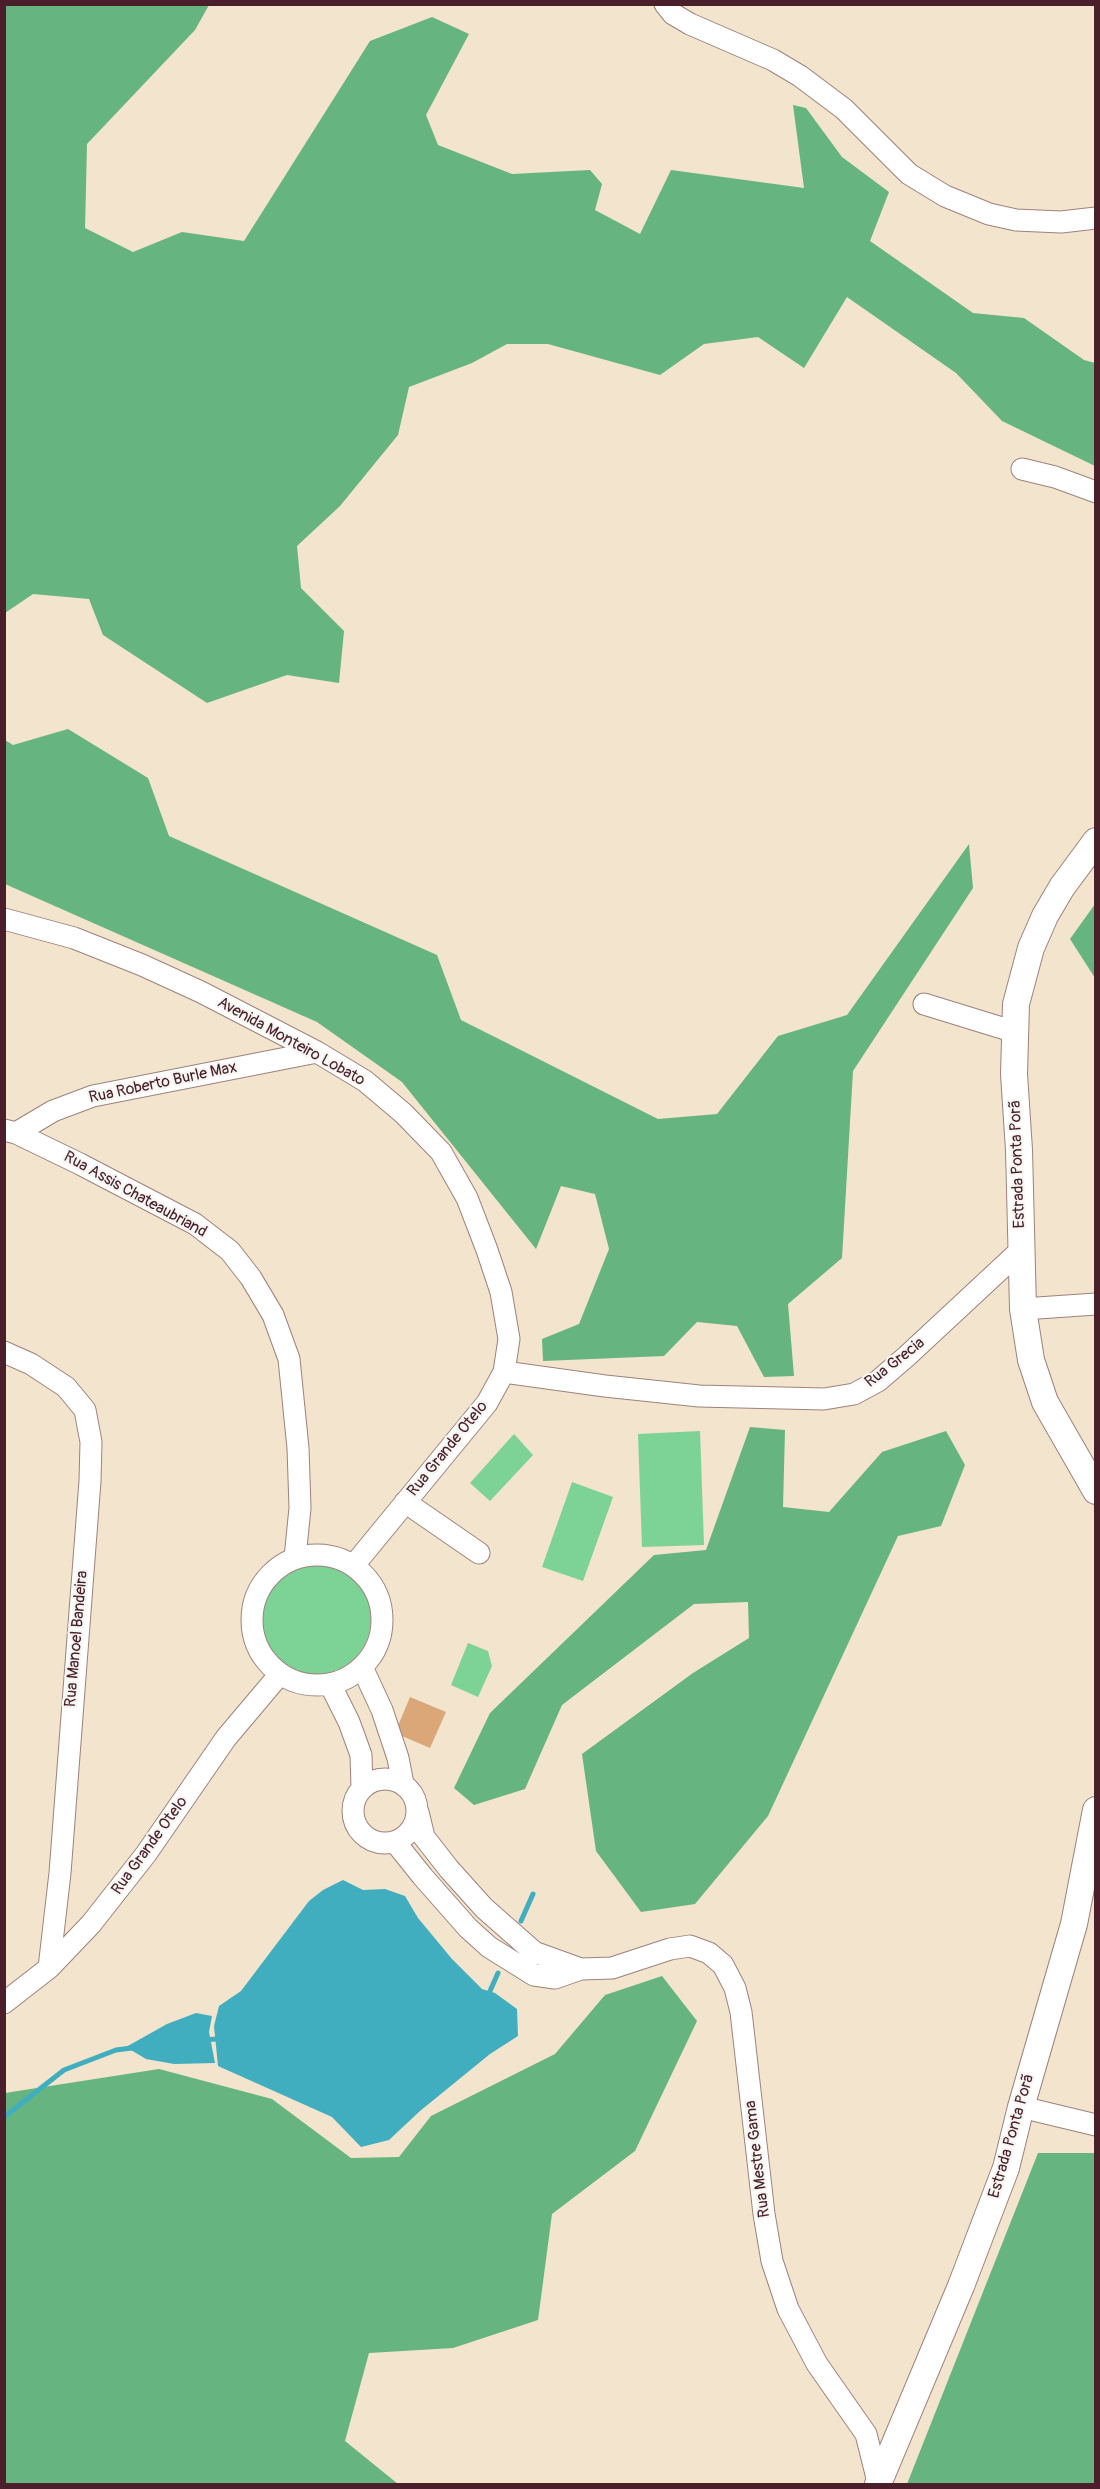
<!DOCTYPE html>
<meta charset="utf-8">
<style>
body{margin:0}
#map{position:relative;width:1100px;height:2489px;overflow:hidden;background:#f2e4cd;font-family:Pangolin,sans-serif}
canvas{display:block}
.frame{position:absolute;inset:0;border:6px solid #4a1f2b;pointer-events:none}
</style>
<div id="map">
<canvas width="1100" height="2489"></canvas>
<div class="frame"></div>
</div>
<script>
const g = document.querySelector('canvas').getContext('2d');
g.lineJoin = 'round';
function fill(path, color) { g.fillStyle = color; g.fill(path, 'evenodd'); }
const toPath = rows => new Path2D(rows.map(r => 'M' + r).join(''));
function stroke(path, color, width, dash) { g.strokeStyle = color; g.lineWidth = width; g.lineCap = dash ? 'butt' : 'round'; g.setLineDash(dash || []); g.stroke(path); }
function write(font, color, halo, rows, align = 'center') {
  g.font = font + ' Pangolin,sans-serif'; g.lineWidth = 4.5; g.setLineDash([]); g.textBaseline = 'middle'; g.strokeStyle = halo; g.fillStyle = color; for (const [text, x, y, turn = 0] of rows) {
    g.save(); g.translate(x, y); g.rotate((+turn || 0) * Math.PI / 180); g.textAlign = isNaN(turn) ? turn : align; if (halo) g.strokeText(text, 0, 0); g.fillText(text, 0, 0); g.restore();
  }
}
fill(toPath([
 [700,1431,704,1545,642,1547,638,1434],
 [514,1434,533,1455,490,1501,470,1483],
 [572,1482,613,1497,583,1581,542,1567],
 '261 1619a55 55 0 1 1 110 0a55 55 0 1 1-110 0Z',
 [468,1643,488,1651,492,1666,478,1697,451,1685]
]), '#7dd296');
fill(toPath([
 [5,4,209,5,195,30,87,144,85,228,133,252,182,232,244,241,370,41,432,17,469,34,426,115,438,145,512,174,590,170,602,184,595,210,640,234,671,170,804,188,793,105,806,108,842,157,889,192,870,241,973,313,1024,318,1084,360,1095,363,1095,466,1002,421,956,373,847,297,804,368,758,337,704,344,660,375,548,344,507,344,472,363,409,387,398,435,340,506,297,546,301,588,344,631,339,683,287,675,207,703,103,635,89,599,33,594,5,613],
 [68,729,148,778,169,836,437,955,461,1020,658,1119,717,1114,778,1036,847,1015,969,844,973,888,853,1071,842,1258,788,1304,794,1376,764,1377,737,1326,697,1322,664,1356,543,1361,542,1339,579,1324,609,1249,595,1194,561,1186,536,1249,402,1082,317,1022,5,884,5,740,13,745],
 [1095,904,1096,978,1095,978,1070,939],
 [750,1427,785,1430,783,1507,829,1512,882,1452,946,1431,965,1465,941,1526,898,1536,768,1816,695,1904,641,1912,596,1851,582,1754,693,1673,749,1638,748,1602,694,1604,562,1705,525,1789,474,1805,454,1788,490,1713,654,1555,706,1550],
 [662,1976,697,2021,635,2151,552,2214,538,2320,453,2348,369,2353,345,2441,398,2484,5,2484,5,2093,159,2069,272,2099,351,2158,399,2157,431,2116,555,2054,605,1995],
 [1038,2153,1095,2153,1095,2484,907,2484]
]), '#66b47f');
fill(toPath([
 [343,1880,363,1890,385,1889,405,1896,418,1918,452,1959,482,1989,495,1993,517,2009,518,2036,490,2054,420,2111,389,2140,361,2147,332,2117,218,2066,214,2026,219,2006,241,1991,309,1901,323,1890],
 [196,2013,212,2016,209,2032,215,2063,174,2064,146,2059,126,2047,167,2024]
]), '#40aebe');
stroke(toPath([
 [521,1921,533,1894],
 [490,1991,498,1973],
 [204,2040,216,2039],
 [4,2117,64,2070,116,2050,132,2048]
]), '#40aebe', 5);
fill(toPath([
 [410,1697,446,1712,430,1748,395,1733]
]), '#dba778');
const minor = toPath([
 [665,4,673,14,690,24,773,60,800,76,844,109,909,174,945,196,989,214,1016,220,1061,222,1096,218],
 [1022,469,1055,477,1096,492],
 [4,919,74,938,142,965,201,992,317,1052,365,1081,403,1113,441,1152,467,1198,487,1250,501,1292,509,1339,504,1372],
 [924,1004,1015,1032],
 [4,1130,16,1133,80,1164,195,1224,230,1251,251,1278,273,1315,289,1359,298,1448,300,1508,295,1558],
 [16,1133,53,1111,93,1096,317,1052],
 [1023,1309,1096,1304],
 [4,1352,31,1364,66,1387,85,1410,91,1442,90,1481,60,1873,49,1968],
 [405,1502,479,1553],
 '252 1620a65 65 0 1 1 130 0a65 65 0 1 1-130 0Z',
 [354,1565,487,1403,504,1372,605,1386,699,1396,824,1399,854,1394,878,1381,907,1356,1022,1249],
 [362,1667,382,1710,398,1758,403,1784],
 [330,1684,349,1722,361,1755,362,1788],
 '353 1811a32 32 0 1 1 64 0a32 32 0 1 1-64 0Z',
 [418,1812,424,1837,449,1869,484,1908,534,1952,581,1969],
 [395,1842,423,1877,468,1928,489,1947,534,1975,555,1978,581,1969,612,1968,670,1949,690,1946,709,1953,723,1965,735,1988,741,2012,764,2214,772,2261,788,2309,817,2364,866,2434,878,2482],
 [4,2003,49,1968,91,1924,146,1854,226,1738,280,1674],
 [1021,2107,1096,2125]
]);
const major = toPath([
 [1096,841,1062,887,1045,916,1031,948,1016,1004,1014,1074,1019,1150,1023,1309,1031,1360,1045,1402,1096,1491],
 [878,2484,961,2286,1006,2168,1021,2107,1074,1924,1096,1810]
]);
stroke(minor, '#9e827c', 23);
stroke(major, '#9e827c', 28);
stroke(minor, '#fff', 21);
stroke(major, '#fff', 26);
write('16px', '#4a1f2b', '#f6f6f2', [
 ["Avenida Monteiro Lobato",291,1042,29],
 ["Rua Roberto Burle Max",163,1083,-12],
 ["Estrada Ponta Porã",1018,1164,-92],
 ["Rua Assis Chateaubriand",135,1195,29],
 ["Rua Grecia",895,1363,-38],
 ["Rua Grande Otelo",448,1449,-51],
 ["Rua Manoel Bandeira",77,1639,-85],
 ["Rua Grande Otelo",150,1846,-54],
 ["Estrada Ponta Porã",1012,2136,-74],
 ["Rua Mestre Gama",758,2159,-97]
]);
</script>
